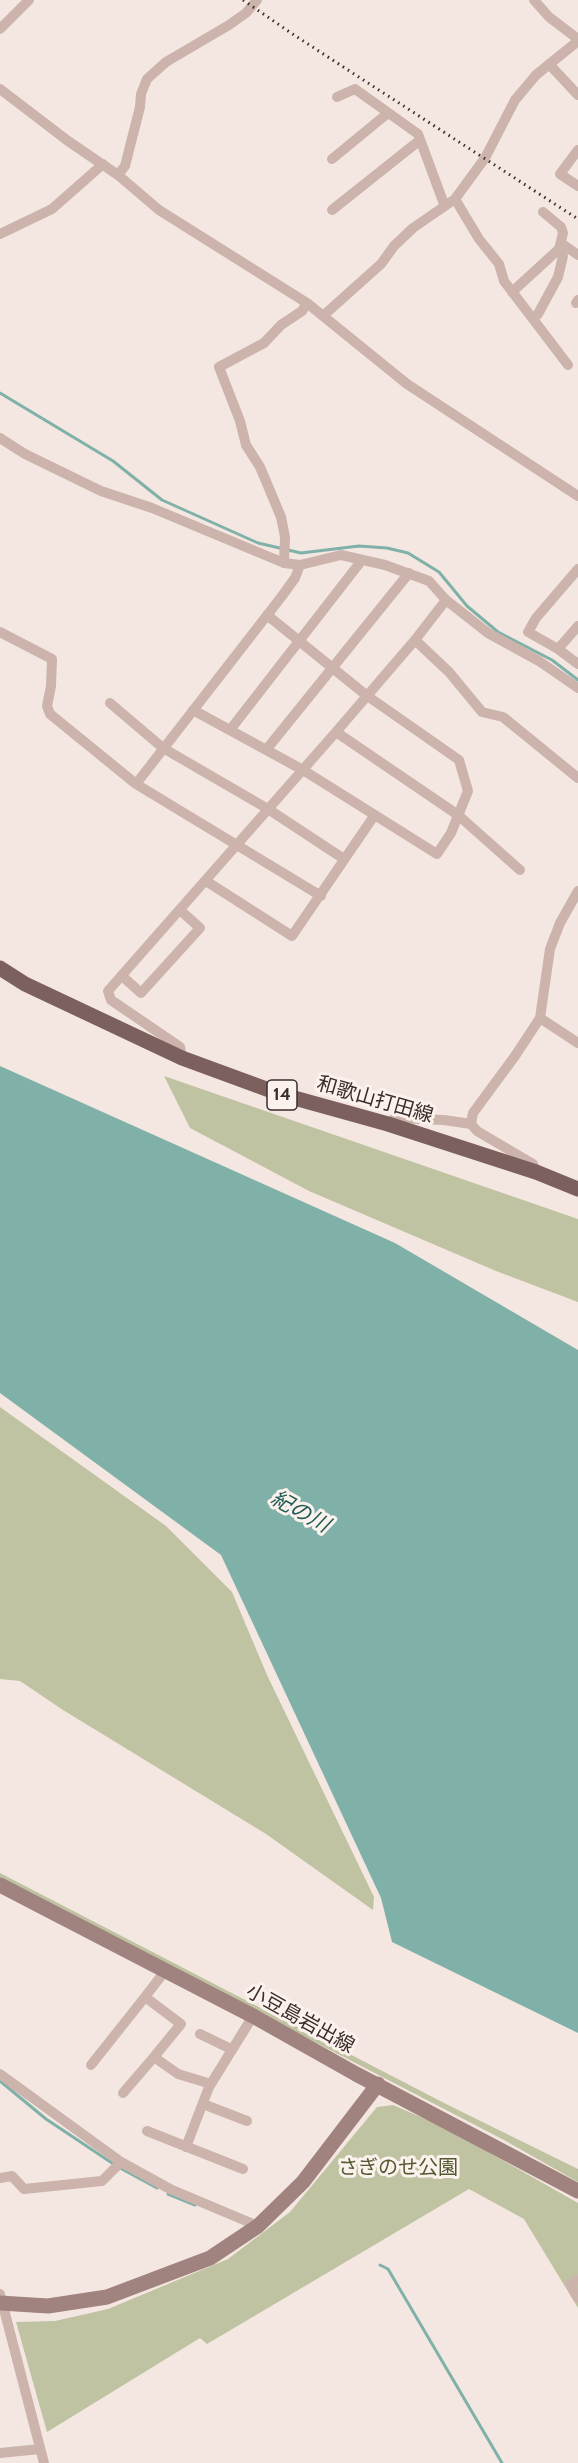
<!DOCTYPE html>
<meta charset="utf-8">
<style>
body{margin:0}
canvas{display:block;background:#f4e7e1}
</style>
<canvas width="578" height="2463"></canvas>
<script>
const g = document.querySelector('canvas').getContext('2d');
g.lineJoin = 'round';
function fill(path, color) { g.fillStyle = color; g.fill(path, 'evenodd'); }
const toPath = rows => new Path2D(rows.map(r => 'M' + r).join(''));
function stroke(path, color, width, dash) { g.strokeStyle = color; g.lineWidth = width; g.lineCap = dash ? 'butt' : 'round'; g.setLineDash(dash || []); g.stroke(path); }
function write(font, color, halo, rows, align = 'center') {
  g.font = font + ' Cabin,"Noto Sans JP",sans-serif'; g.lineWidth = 6; g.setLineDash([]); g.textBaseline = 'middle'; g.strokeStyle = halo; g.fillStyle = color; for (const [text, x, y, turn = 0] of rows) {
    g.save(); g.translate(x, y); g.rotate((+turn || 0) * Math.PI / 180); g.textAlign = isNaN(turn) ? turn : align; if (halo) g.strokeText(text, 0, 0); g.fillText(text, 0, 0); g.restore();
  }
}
fill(toPath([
 [164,1076,578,1219,578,1302,496,1271,309,1191,190,1128],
 [0,1407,166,1526,232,1592,267,1675,374,1897,373,1910,266,1834,63,1710,20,1681,0,1679],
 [0,1873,448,2105,578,2169,578,2182,504,2140,0,1879],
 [393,2105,444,2127,578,2203,578,2308,524,2219,469,2189,207,2344,200,2338,47,2432,16,2322,55,2321,108,2309,228,2259,290,2212,377,2107]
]), '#bfc3a1');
fill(toPath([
 [0,1066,395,1243,578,1350,578,2033,392,1942,381,1898,221,1555,0,1393]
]), '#80b1a8');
stroke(toPath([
 [0,393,113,461,162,500,258,543,301,553,359,546,387,548,408,553,439,572,467,606,498,632,552,660,578,680],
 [0,2081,46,2119,115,2165],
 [120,2168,157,2188],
 [168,2194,195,2205],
 [380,2265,388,2269,502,2463]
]), '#80b1a8', 3);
stroke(toPath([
 [534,0,549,17,578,39],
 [0,29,29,0],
 [549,64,578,95],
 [0,89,68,141,118,175,159,210,307,303,407,384,578,496],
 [337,97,355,89,418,134,444,204],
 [578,150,560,174,578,186],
 [332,159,388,113],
 [118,175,125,166,140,107,141,94,147,79,166,62,229,25,246,13,257,0],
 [455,199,479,239,499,264,504,281,568,365],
 [332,210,420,140],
 [0,234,52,209,103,164],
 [561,243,578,255],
 [512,292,559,249,563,233,561,227,543,212],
 [576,303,578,300],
 [324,315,381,264,394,246,413,228,455,199,485,158,515,100,536,75,578,41],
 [533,319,538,314,558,277,563,256,559,249],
 [0,438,25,454,101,491,152,508,284,563,300,565,341,555,385,565,429,581,446,600,488,633,539,661,578,688],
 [284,563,285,537,281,517,260,467,246,445,240,421,219,367,264,343,281,325,302,311,307,303],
 [578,569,536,618,528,632,558,649,578,664],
 [0,632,52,659,51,686,47,706,50,714,136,784,321,896],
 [415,640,449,672,482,712,503,717,578,778],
 [558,649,578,626],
 [110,703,163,748,268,809,344,859],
 [193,710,303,770,437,854,451,833,468,791,459,760,366,695,267,615],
 [230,730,362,560],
 [336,732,458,815,520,870],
 [266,750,409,573],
 [136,784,282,596,295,578,300,565],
 [206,881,292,936,374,816],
 [122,976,141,993,200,928,180,910],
 [540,1018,578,1043],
 [182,1058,180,1047,111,1000,108,991,336,732,415,640,446,600],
 [388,1124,395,1118,444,1120,471,1124,477,1131,533,1164,536,1172],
 [471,1124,473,1113,515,1056,540,1018,550,949,560,923,578,891],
 [145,1997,165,1971],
 [200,2034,231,2049],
 [91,2065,145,1997,181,2024,154,2057,178,2074,211,2084],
 [0,2074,121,2162,170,2189,258,2226],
 [123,2093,154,2057],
 [203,2104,247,2121],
 [147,2131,243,2169],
 [186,2147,209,2087,253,2016],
 [0,2178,12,2176,24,2189,102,2181,121,2162],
 [578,2280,570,2284,578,2298],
 [0,2294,44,2463],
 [0,2453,40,2449]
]), '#ccb4ad', 10);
stroke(toPath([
 [0,1885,253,2016,356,2074,578,2191],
 [0,2303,48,2306,107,2297,210,2258,258,2226,303,2182,378,2084]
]), '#a0837e', 15);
stroke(toPath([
 [0,968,25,984,182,1058,280,1094,388,1124,536,1172,578,1189]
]), '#7c605d', 15);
stroke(toPath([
 [243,0,294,35,578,219]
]), '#3b2d2b', 3, [1.5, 4.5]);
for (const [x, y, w] of [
 [282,1095,30]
]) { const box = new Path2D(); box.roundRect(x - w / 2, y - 15, w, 30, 4.5); g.fillStyle = '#fbf2ee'; g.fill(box); stroke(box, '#3b2d2b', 1.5); }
write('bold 18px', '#3b2d2b', null, [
 ["14",282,1095]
]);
write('20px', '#3b2d2b', '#fbf2ee', [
 ["和歌山打田線",375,1100,16],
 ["小豆島岩出線",300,2019,29]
]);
write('20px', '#53592f', '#fbf2ee', [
 ["さぎのせ公園",398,2168]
]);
write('italic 21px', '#205c53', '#fbf2ee', [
 ["紀の川",300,1512,29]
]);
</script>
